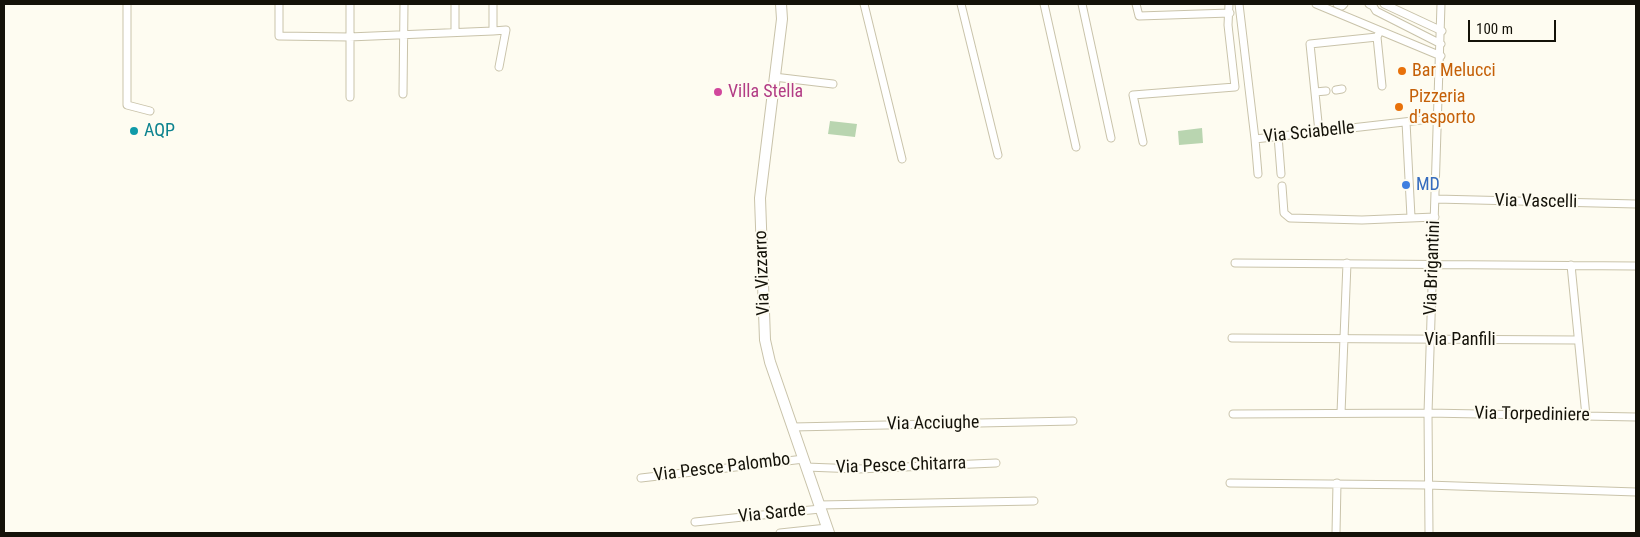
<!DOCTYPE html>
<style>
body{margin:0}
#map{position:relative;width:1640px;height:537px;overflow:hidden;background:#fefcf1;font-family:"Roboto Condensed",sans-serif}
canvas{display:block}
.frame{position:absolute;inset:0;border:5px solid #141209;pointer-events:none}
.scale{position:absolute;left:1468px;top:20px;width:88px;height:22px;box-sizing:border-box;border:2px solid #141209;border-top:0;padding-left:6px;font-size:15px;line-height:18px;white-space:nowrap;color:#141209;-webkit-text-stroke:4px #fefcf1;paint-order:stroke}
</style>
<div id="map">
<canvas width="1640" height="537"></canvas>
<div class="frame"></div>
<div class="scale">100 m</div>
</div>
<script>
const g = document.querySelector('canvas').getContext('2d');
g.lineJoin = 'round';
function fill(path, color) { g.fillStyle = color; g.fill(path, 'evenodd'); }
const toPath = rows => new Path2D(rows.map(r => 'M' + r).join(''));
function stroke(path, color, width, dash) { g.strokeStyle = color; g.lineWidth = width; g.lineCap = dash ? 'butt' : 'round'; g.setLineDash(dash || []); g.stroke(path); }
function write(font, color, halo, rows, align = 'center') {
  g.font = font + ' "Roboto Condensed",sans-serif'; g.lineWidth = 4; g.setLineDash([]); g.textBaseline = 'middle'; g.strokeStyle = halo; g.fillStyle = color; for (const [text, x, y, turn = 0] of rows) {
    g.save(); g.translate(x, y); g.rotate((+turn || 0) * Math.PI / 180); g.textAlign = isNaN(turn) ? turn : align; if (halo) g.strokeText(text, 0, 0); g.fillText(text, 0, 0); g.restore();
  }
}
fill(toPath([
 [830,121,857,124,855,137,828,134],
 [1202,128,1203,143,1179,145,1178,131]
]), '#b9d5b0');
const street = toPath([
 [127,4,127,105,150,111],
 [279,4,279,36,349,37,493,31],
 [350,4,350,97],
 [493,4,493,31,506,30,499,67],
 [864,4,902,159],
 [961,4,998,155],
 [1044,4,1076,147],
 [1082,4,1111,138],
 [1136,4,1139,16,1230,13],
 [1239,4,1255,139,1439,118],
 [1316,4,1441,56],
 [1337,4,1342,6,1344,4],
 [1369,4,1373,6,1376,11,1441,44],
 [1384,4,1442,31],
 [455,32,455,4],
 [1377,37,1382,86],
 [774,77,833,84],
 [1336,90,1342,89],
 [1315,92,1326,91],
 [403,94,404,4],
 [1406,122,1411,217],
 [1319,132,1310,44,1377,37,1380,31],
 [1278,136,1281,174],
 [1255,139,1258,174],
 [1143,142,1133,95,1235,87,1228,25,1229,4],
 [1282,186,1284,213,1290,218,1362,220,1435,217],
 [1436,199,1636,204],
 [1235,263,1636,266],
 [1571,265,1586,416],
 [1232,338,1577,340],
 [1341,413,1347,263],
 [1233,414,1428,413,1636,417],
 [793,427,1073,421],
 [806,467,858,469,996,463],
 [641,478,804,459],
 [1230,483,1427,485,1636,492],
 [819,505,1034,501],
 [695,522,820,509],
 [780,533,827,528],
 [1336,533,1337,483],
 [1429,533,1428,413,1441,4]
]);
const secondary = toPath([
 [781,4,782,19,760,198,765,340,770,362,829,533]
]);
stroke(street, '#c9c3aa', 9);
stroke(secondary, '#c9c3aa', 12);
stroke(street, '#fff', 7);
stroke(secondary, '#fff', 10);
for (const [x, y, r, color] of [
 [1402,71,5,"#e8710a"],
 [718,92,5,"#d1479c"],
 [1399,107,5,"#e8710a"],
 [134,131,5,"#0f9aa8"],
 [1406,185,5,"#3f7fe0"]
]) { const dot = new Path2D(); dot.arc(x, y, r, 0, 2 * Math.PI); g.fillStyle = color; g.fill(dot); stroke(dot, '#fefcf1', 2); }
write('18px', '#c56008', '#fefcf1', [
 ["Bar Melucci",1412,71],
 ["Pizzeria",1409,97],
 ["d'asporto",1409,118]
], 'left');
write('18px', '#b23c85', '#fefcf1', [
 ["Villa Stella",728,92]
], 'left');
write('18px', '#0d838f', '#fefcf1', [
 ["AQP",144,131]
], 'left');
write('18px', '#141209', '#fefcf1', [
 ["Via Sciabelle",1309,133,-6],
 ["Via Vascelli",1536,202,1],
 ["Via Brigantini",1433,268,-88],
 ["Via Vizzarro",763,273,-92],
 ["Via Panfili",1460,340],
 ["Via Torpediniere",1532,415,1],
 ["Via Acciughe",933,424,-1],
 ["Via Pesce Chitarra",901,466,-2],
 ["Via Pesce Palombo",722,468,-7],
 ["Via Sarde",772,514,-6]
]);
write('18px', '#366cbe', '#fefcf1', [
 ["MD",1416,185]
], 'left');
</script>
